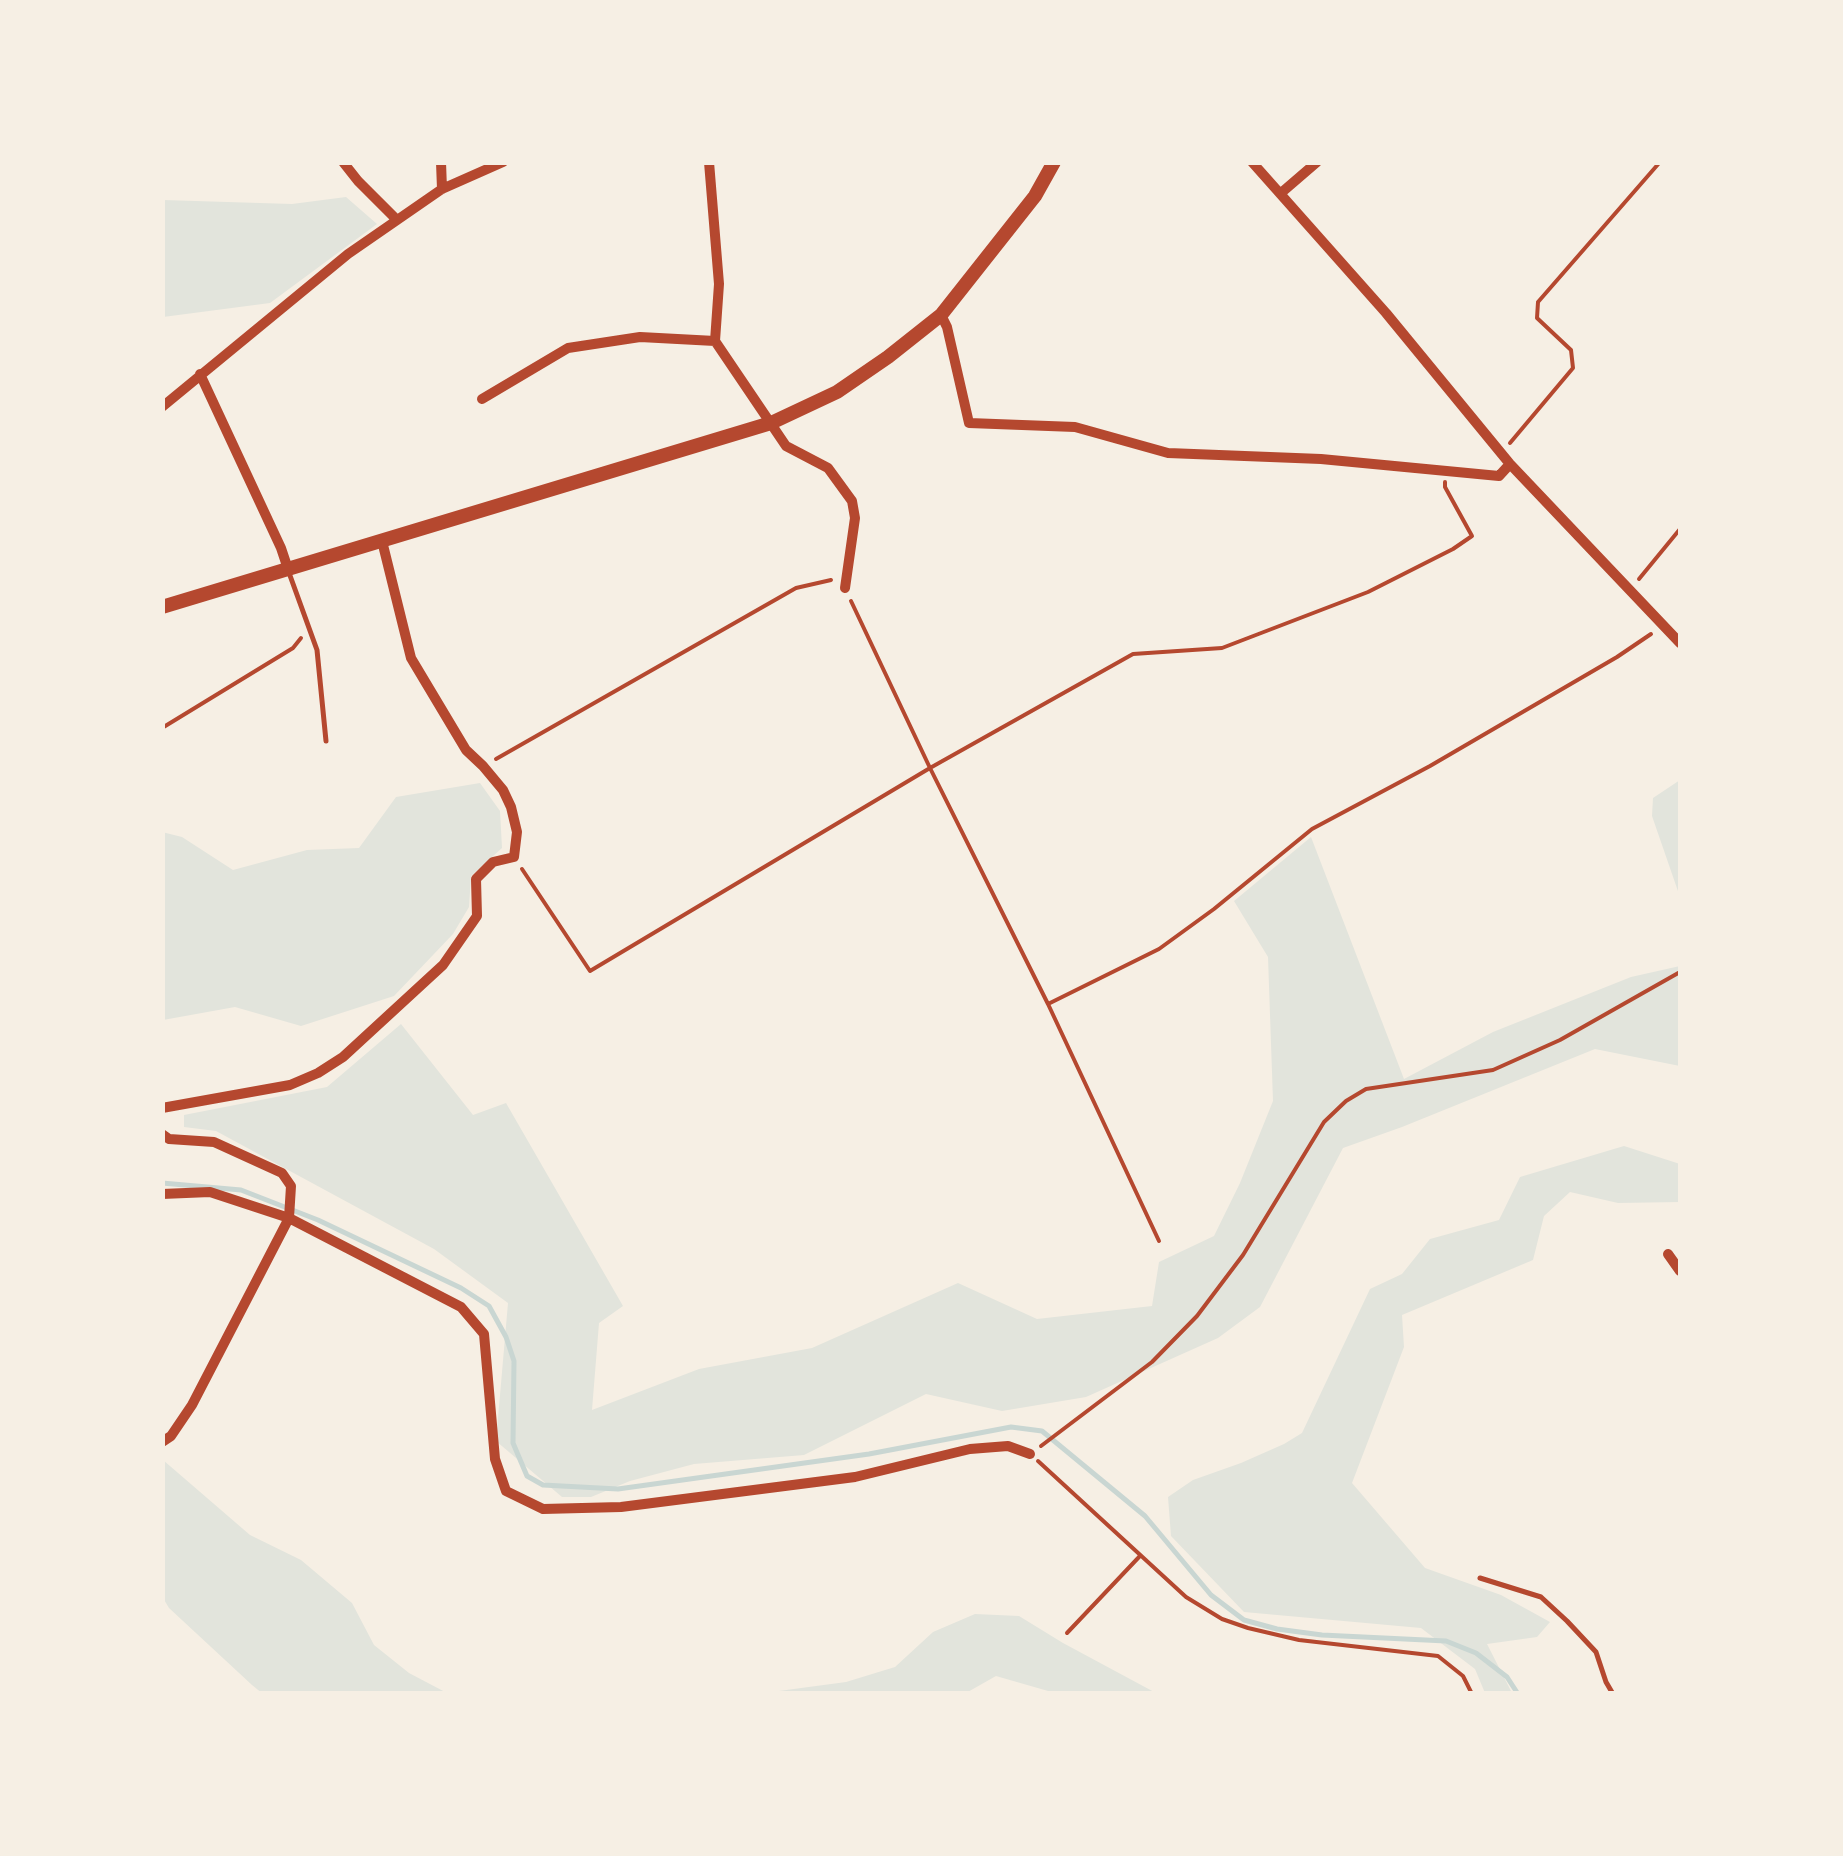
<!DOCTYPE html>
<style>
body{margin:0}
#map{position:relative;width:1843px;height:1856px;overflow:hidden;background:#f6efe4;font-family:Mulish,sans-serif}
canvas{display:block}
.frame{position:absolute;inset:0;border:165px solid #f6efe4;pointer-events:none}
</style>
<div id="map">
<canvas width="1843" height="1856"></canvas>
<div class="frame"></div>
</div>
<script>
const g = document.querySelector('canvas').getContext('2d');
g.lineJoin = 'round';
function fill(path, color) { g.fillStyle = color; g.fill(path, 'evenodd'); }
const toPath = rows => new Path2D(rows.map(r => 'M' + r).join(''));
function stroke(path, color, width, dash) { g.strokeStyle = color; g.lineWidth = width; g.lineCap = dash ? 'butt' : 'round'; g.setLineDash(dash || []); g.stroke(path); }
fill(toPath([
 [346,197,377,224,270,303,163,317,163,200,292,204],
 [1680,780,1680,897,1652,816,1653,798],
 [480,783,500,811,502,848,471,876,469,907,453,934,394,996,301,1026,235,1007,163,1020,162,832,182,837,233,870,307,850,359,848,396,797],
 [1311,837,1404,1079,1493,1032,1631,977,1680,966,1680,1066,1595,1049,1402,1127,1343,1148,1260,1307,1218,1338,1086,1397,1002,1411,926,1394,804,1455,694,1464,630,1481,591,1497,562,1497,496,1441,508,1303,434,1249,216,1131,184,1127,184,1115,327,1087,401,1024,473,1115,506,1103,623,1306,599,1323,592,1410,699,1369,812,1348,958,1283,1037,1319,1152,1306,1159,1262,1214,1236,1240,1183,1273,1101,1268,957,1234,901],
 [1624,1146,1680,1164,1680,1202,1618,1203,1570,1192,1544,1216,1533,1260,1402,1315,1404,1347,1352,1483,1425,1568,1501,1595,1550,1622,1537,1637,1487,1644,1512,1693,1485,1693,1475,1669,1421,1628,1244,1612,1171,1536,1168,1497,1193,1480,1241,1463,1284,1444,1302,1433,1370,1289,1402,1274,1430,1239,1499,1220,1520,1177],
 [163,1460,250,1535,301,1560,352,1603,374,1645,409,1673,447,1693,263,1694,252,1685,169,1608,163,1598],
 [975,1614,1019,1616,1063,1643,1156,1693,1055,1693,996,1676,966,1693,764,1693,846,1682,895,1667,933,1632]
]), '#e2e4dc');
stroke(toPath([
 [162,1183,241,1190,318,1220,461,1288,489,1306,506,1337,514,1361,513,1443,527,1476,543,1485,618,1489,869,1454,1011,1427,1042,1431,1145,1516,1211,1595,1244,1620,1277,1629,1322,1635,1446,1641,1476,1653,1507,1677,1518,1694]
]), '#c9d6d2', 5);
stroke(toPath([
 [1510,443,1573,368,1571,350,1537,318,1538,302,1660,162],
 [1639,579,1680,529],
 [851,601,930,768,1048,1004,1159,1241],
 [162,728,293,648,301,638],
 [496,759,796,588,831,580],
 [522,869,590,971,930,768,1133,654,1222,648,1368,592,1453,549,1472,536,1445,487,1445,482],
 [1048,1004,1159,949,1214,909,1312,829,1430,766,1617,657,1651,634],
 [1041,1446,1152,1362,1197,1316,1243,1255,1324,1122,1346,1101,1366,1089,1493,1070,1560,1040,1680,972],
 [1038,1461,1186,1597,1222,1619,1248,1628,1299,1640,1438,1656,1463,1676,1472,1694],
 [1067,1633,1139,1557]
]), '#b5482f', 4);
stroke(toPath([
 [288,570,317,650,326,741],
 [1480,1578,1541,1597,1567,1621,1596,1652,1606,1682,1613,1694]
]), '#b5482f', 5);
stroke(toPath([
 [343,162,358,181,397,220],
 [441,162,442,189],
 [709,162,719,284,715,341,786,446,828,468,852,501,855,518,845,588],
 [1252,162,1386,313,1510,464,1680,643],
 [1281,193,1317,162],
 [941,315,947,327,969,423,1075,427,1168,453,1321,459,1499,476,1510,464],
 [200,374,281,548,288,569],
 [482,399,568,348,640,337,715,341],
 [162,407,348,254,442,189,503,162],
 [162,1108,290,1085,318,1073,343,1057,443,965,477,916,476,879,493,862,514,857,517,832,511,807,503,790,483,766,466,750,411,658,382,541],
 [162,1134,169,1139,214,1142,282,1173,291,1186,289,1218,192,1405,171,1436,162,1442],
 [162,1194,210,1192,289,1218,461,1307,484,1334,495,1459,506,1491,543,1509,621,1507,855,1477,970,1449,1008,1446,1030,1454],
 [1668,1254,1680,1271]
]), '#b5482f', 10);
stroke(toPath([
 [162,607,771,423,837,392,888,357,941,315,1035,196,1054,162]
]), '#b5482f', 14);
</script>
